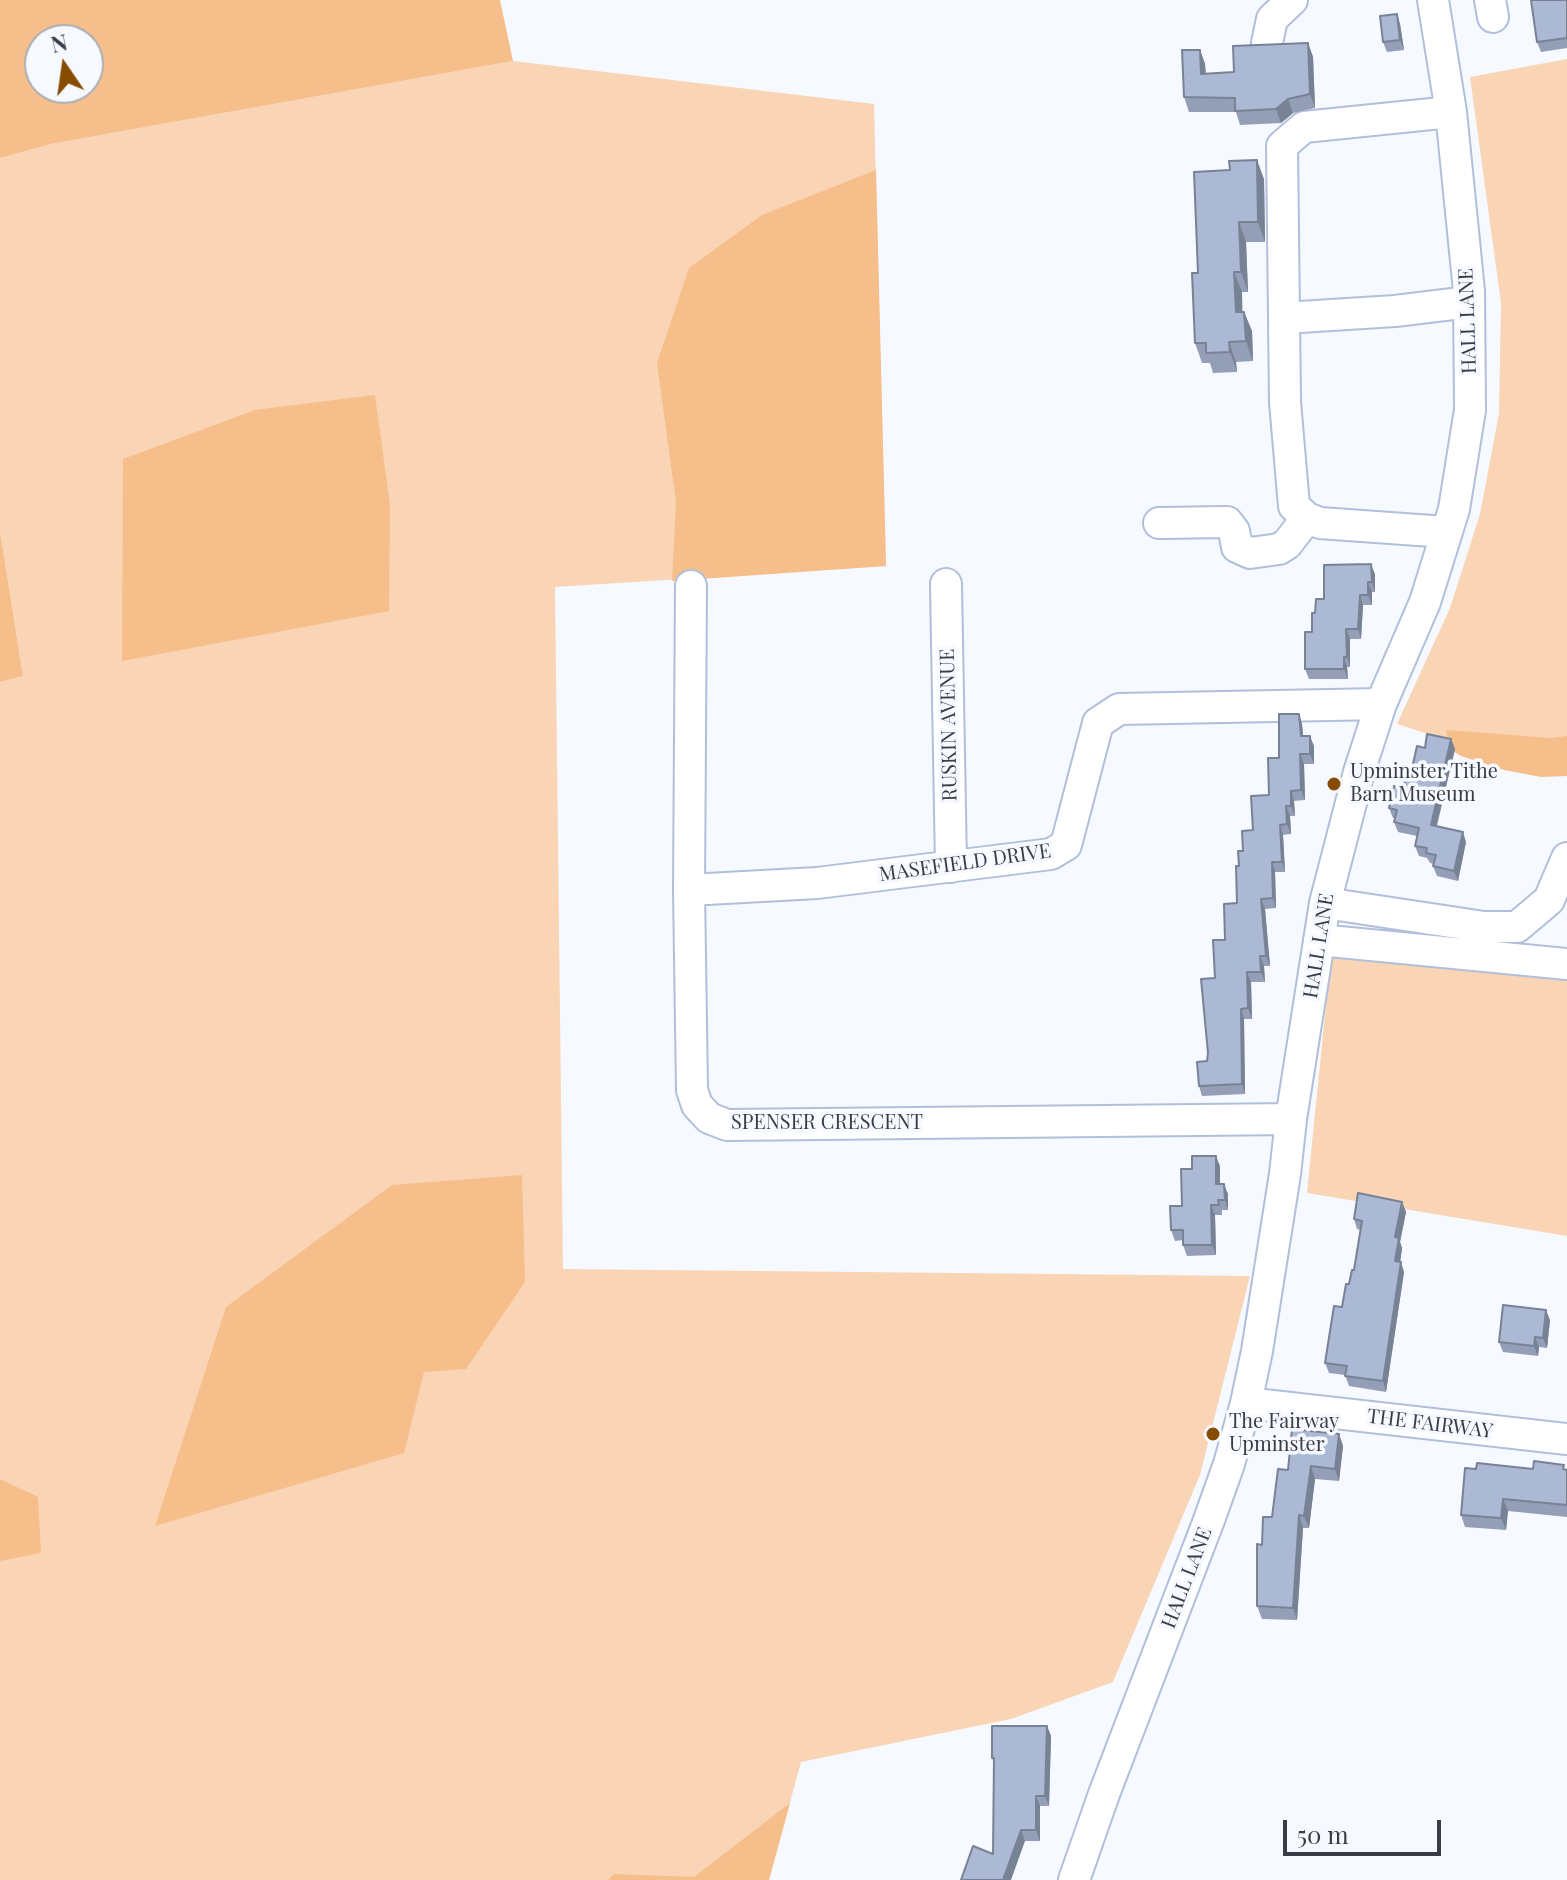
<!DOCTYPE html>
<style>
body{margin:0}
#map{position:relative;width:1567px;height:1880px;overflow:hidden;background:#f6f9ff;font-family:"Playfair Display",serif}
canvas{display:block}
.north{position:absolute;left:24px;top:24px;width:80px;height:80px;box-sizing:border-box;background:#f6f9ff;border:2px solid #aaadb5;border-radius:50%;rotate:347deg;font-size:22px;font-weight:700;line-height:32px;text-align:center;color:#373c47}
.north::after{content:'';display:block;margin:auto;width:28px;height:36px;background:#864c01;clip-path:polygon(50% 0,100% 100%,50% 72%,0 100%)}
.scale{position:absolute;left:1283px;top:1820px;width:158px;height:36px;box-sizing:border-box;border:4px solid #373c47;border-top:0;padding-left:10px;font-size:24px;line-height:28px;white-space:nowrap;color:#373c47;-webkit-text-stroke:6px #f6f9ff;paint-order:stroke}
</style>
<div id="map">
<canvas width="1567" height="1880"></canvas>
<div class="north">N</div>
<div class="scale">50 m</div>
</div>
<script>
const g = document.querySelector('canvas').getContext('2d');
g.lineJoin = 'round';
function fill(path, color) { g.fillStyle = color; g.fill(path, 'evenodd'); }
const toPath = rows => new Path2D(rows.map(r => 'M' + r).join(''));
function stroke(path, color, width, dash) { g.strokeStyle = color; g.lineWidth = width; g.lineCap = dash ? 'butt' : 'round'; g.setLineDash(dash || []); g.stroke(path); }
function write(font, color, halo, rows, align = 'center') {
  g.font = font + ' "Playfair Display",serif'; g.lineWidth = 7; g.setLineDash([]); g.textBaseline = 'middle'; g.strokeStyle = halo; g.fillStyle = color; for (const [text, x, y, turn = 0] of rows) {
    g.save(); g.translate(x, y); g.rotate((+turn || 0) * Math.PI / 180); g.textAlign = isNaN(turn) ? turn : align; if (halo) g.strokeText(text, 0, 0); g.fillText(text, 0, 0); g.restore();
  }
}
fill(toPath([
 [1567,59,1567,755,1518,763,1397,724,1450,608,1480,514,1499,413,1501,303,1470,77],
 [513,61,874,104,886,566,555,587,563,1269,1250,1276,1200,1475,1113,1682,1011,1719,801,1762,769,1880,0,1880,0,682,23,676,0,531,0,158,51,144],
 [1333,935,1567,955,1567,1236,1307,1193]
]), '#f9d5b5');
fill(toPath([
 [0,0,500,0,513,61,51,144,0,158],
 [40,40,88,40,88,88,40,88],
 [876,170,886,566,672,581,676,502,657,363,689,268,762,215],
 [375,395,390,505,389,611,122,661,123,459,255,410],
 [0,531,23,676,0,682],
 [1446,730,1551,738,1567,736,1567,776,1541,777,1504,770,1461,756,1451,750],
 [522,1175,525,1282,466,1369,424,1372,404,1453,155,1526,226,1307,392,1185],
 [0,1479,38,1497,41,1553,0,1561],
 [790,1803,769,1880,608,1880,614,1874,694,1877]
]), '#f6be8b');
const minor = toPath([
 [1490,0,1493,17],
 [1267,43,1272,19,1292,0],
 [1284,318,1395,311,1469,302],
 [1159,523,1227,522,1234,531,1237,547,1250,553,1279,549,1287,544,1307,518],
 [1446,532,1320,523,1307,518,1294,506,1285,402,1282,146,1304,127,1451,112],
 [946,584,951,867],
 [691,586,689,890,692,1090,697,1105,709,1118,727,1125,1291,1119],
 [689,890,817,883,1051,854,1066,845,1098,723,1119,709,1381,704],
 [1325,903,1484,927,1517,927,1549,900,1567,858],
 [1319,940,1567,964],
 [1246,1403,1567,1439],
 [1074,1880,1104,1794,1209,1520,1229,1464,1246,1403,1257,1351,1285,1174,1291,1119,1325,903,1359,772,1381,704,1425,602,1454,509,1470,410,1469,291,1451,112,1433,0]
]);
stroke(minor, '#b1bfda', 34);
stroke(minor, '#fff', 30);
fill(toPath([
 [1567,0,1567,48,1541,52,1537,42],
 [1397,14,1400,24,1404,50,1387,52,1383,42],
 [1308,43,1313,57,1315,108,1293,113,1281,123,1240,125,1236,112,1189,112,1184,97,1200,50,1205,64,1206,74,1234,72],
 [1264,179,1265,242,1246,242,1248,292,1242,292,1242,312,1244,312,1252,331,1253,361,1236,362,1237,372,1213,373,1210,363,1202,363,1195,343,1198,273],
 [1375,574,1375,592,1372,592,1372,605,1363,605,1361,639,1350,639,1350,667,1347,667,1348,679,1309,679,1305,669,1315,613,1324,599],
 [1299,714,1302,724,1303,736,1314,746,1314,764,1304,764,1305,800,1294,801,1295,816,1290,816,1291,834,1283,835,1285,872,1275,872,1276,908,1265,909,1270,966,1264,966,1265,982,1251,982,1252,1019,1244,1019,1245,1094,1202,1096,1199,1086,1207,1061,1215,978,1237,903,1239,866,1243,851,1269,795,1279,758],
 [1451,739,1455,749,1437,826,1466,842,1458,881,1437,876,1433,866,1434,864,1430,863,1427,858,1419,856,1415,846,1417,836,1398,832,1394,822,1395,818,1393,818,1389,808,1403,788,1425,748],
 [1220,1166,1220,1184,1228,1194,1228,1210,1222,1210,1222,1215,1215,1215,1216,1255,1187,1256,1183,1245,1183,1240,1175,1241,1171,1230,1182,1206],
 [1402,1202,1406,1212,1400,1242,1402,1248,1400,1262,1404,1272,1386,1392,1349,1386,1345,1375,1329,1373,1325,1363,1354,1270,1361,1230,1357,1229,1354,1219],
 [1550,1320,1547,1348,1539,1347,1538,1356,1503,1352,1499,1342],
 [1339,1434,1343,1446,1339,1481,1315,1479,1309,1528,1303,1528,1297,1620,1262,1619,1257,1606,1262,1545,1272,1517,1288,1470],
 [1476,1469,1567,1470,1567,1517,1508,1511,1506,1530,1465,1527,1461,1515],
 [1047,1726,1051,1736,1049,1806,1040,1806,1040,1841,1025,1841,993,1854,994,1763,992,1758]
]), '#949fb7');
fill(toPath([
 [1397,14,1400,24,1404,50,1400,40],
 [1308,43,1313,57,1315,108,1310,94],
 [1200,50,1205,64,1206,88,1201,74],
 [1288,99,1293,113,1281,123,1276,109],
 [1257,160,1264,179,1265,242,1258,222],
 [1239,222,1246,242,1248,292,1241,272],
 [1234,272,1242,292,1243,332,1236,312],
 [1244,312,1252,331,1253,361,1246,341],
 [1229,342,1236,362,1237,372,1230,352],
 [1371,564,1375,574,1375,592,1372,582],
 [1368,582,1372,592,1372,605,1368,595],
 [1360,595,1363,605,1361,639,1358,629],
 [1346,629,1350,639,1350,667,1347,657],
 [1344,657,1347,667,1348,679,1344,669],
 [1299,714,1302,724,1304,746,1301,736],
 [1310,736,1314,746,1314,764,1310,754],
 [1451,739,1455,749,1434,835,1431,825],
 [1300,754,1304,764,1305,800,1301,790],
 [1291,791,1294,801,1295,816,1291,806],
 [1286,806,1290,816,1291,834,1287,824],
 [1280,825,1283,835,1285,872,1282,862],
 [1463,832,1466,842,1458,881,1454,871],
 [1272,862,1275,872,1276,908,1273,898],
 [1261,899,1265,909,1270,966,1266,956],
 [1260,956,1264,966,1265,982,1261,972],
 [1247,972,1251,982,1252,1019,1248,1008],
 [1241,1009,1244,1019,1245,1094,1242,1084],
 [1216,1156,1220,1166,1220,1194,1216,1184],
 [1224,1184,1228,1194,1228,1210,1225,1200],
 [1402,1202,1406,1212,1400,1242,1402,1248,1399,1271,1395,1261,1395,1237],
 [1211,1205,1215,1215,1216,1255,1212,1245],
 [1401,1262,1404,1272,1386,1392,1383,1381],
 [1546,1310,1550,1320,1547,1348,1543,1338],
 [1535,1337,1539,1347,1538,1356,1534,1346],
 [1339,1434,1343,1446,1339,1481,1335,1469],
 [1311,1466,1315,1479,1309,1528,1304,1516],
 [1503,1499,1508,1511,1506,1530,1501,1518],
 [1299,1515,1303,1528,1297,1620,1293,1608],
 [1047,1726,1051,1736,1049,1806,1045,1796],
 [1036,1796,1040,1806,1040,1841,1036,1830],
 [1021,1830,1025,1841,1011,1880,1003,1880]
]), '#788295');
const building = toPath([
 [1531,0,1567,0,1567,38,1537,42,1531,0],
 [1397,14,1400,40,1383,42,1380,16,1397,14],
 [1308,43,1310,94,1288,99,1276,109,1235,111,1235,98,1184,97,1182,50,1200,50,1201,74,1234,72,1233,46,1308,43],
 [1257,160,1258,222,1239,222,1241,272,1234,272,1236,312,1244,312,1246,341,1229,342,1230,352,1206,353,1206,343,1195,343,1192,273,1198,273,1194,172,1230,170,1229,161,1257,160],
 [1371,564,1372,582,1368,582,1368,595,1360,595,1358,629,1346,629,1347,657,1344,657,1344,669,1305,669,1305,632,1312,632,1312,613,1315,613,1316,599,1324,599,1324,565,1371,564],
 [1279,714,1299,714,1301,736,1310,736,1310,754,1300,754,1301,790,1291,791,1291,806,1286,806,1287,824,1280,825,1282,862,1272,862,1273,898,1261,899,1266,956,1260,956,1261,972,1247,972,1248,1008,1241,1009,1242,1084,1199,1086,1197,1062,1207,1061,1208,1053,1201,979,1215,978,1213,940,1225,940,1224,904,1237,903,1236,866,1239,866,1238,851,1243,851,1242,831,1253,830,1251,796,1269,795,1268,758,1279,758,1279,714],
 [1427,734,1451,739,1431,825,1463,832,1454,871,1433,866,1436,855,1426,853,1427,848,1415,846,1419,828,1394,822,1397,810,1389,808,1394,786,1403,788,1407,772,1411,773,1417,746,1425,748,1427,734],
 [1192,1156,1216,1156,1216,1184,1224,1184,1225,1200,1218,1200,1219,1205,1211,1205,1212,1245,1183,1245,1183,1230,1171,1230,1170,1206,1182,1206,1181,1169,1192,1169,1192,1156],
 [1358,1193,1402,1202,1395,1237,1399,1238,1395,1261,1401,1262,1383,1381,1345,1376,1347,1366,1325,1363,1334,1306,1342,1307,1346,1284,1349,1284,1352,1270,1354,1270,1362,1221,1354,1219,1358,1193],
 [1503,1305,1546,1310,1543,1338,1535,1337,1534,1346,1499,1342,1503,1305],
 [1292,1429,1339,1434,1335,1469,1311,1466,1304,1516,1299,1515,1293,1608,1257,1606,1257,1544,1262,1545,1263,1517,1272,1517,1278,1469,1288,1470,1292,1429],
 [1534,1461,1564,1465,1563,1469,1567,1470,1567,1505,1503,1499,1501,1518,1461,1515,1465,1468,1476,1469,1477,1463,1533,1469,1534,1461],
 [992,1726,1047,1726,1045,1796,1036,1796,1036,1830,1021,1830,1003,1880,961,1880,973,1846,993,1854,994,1758,992,1758,992,1726]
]);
fill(building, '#acb9d5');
stroke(building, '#788295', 2);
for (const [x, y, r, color] of [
 [1334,784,8,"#864c01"],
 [1213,1434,8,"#864c01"]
]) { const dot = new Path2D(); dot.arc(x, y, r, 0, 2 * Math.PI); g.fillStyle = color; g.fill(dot); stroke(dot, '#f6f9ff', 3); }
write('20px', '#373c47', '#f6f9ff', [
 ["HALL LANE",1468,321,-92],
 ["RUSKIN AVENUE",949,725,-91],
 ["MASEFIELD DRIVE",965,863,-8],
 ["HALL LANE",1319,946,-81],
 ["SPENSER CRESCENT",827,1123],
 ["THE FAIRWAY",1430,1424,7],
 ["HALL LANE",1187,1578,-69]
]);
write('20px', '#373c47', '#f6f9ff', [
 ["Upminster Tithe",1350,772],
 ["Barn Museum",1350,795],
 ["The Fairway",1229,1422],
 ["Upminster",1229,1445]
], 'left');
</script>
